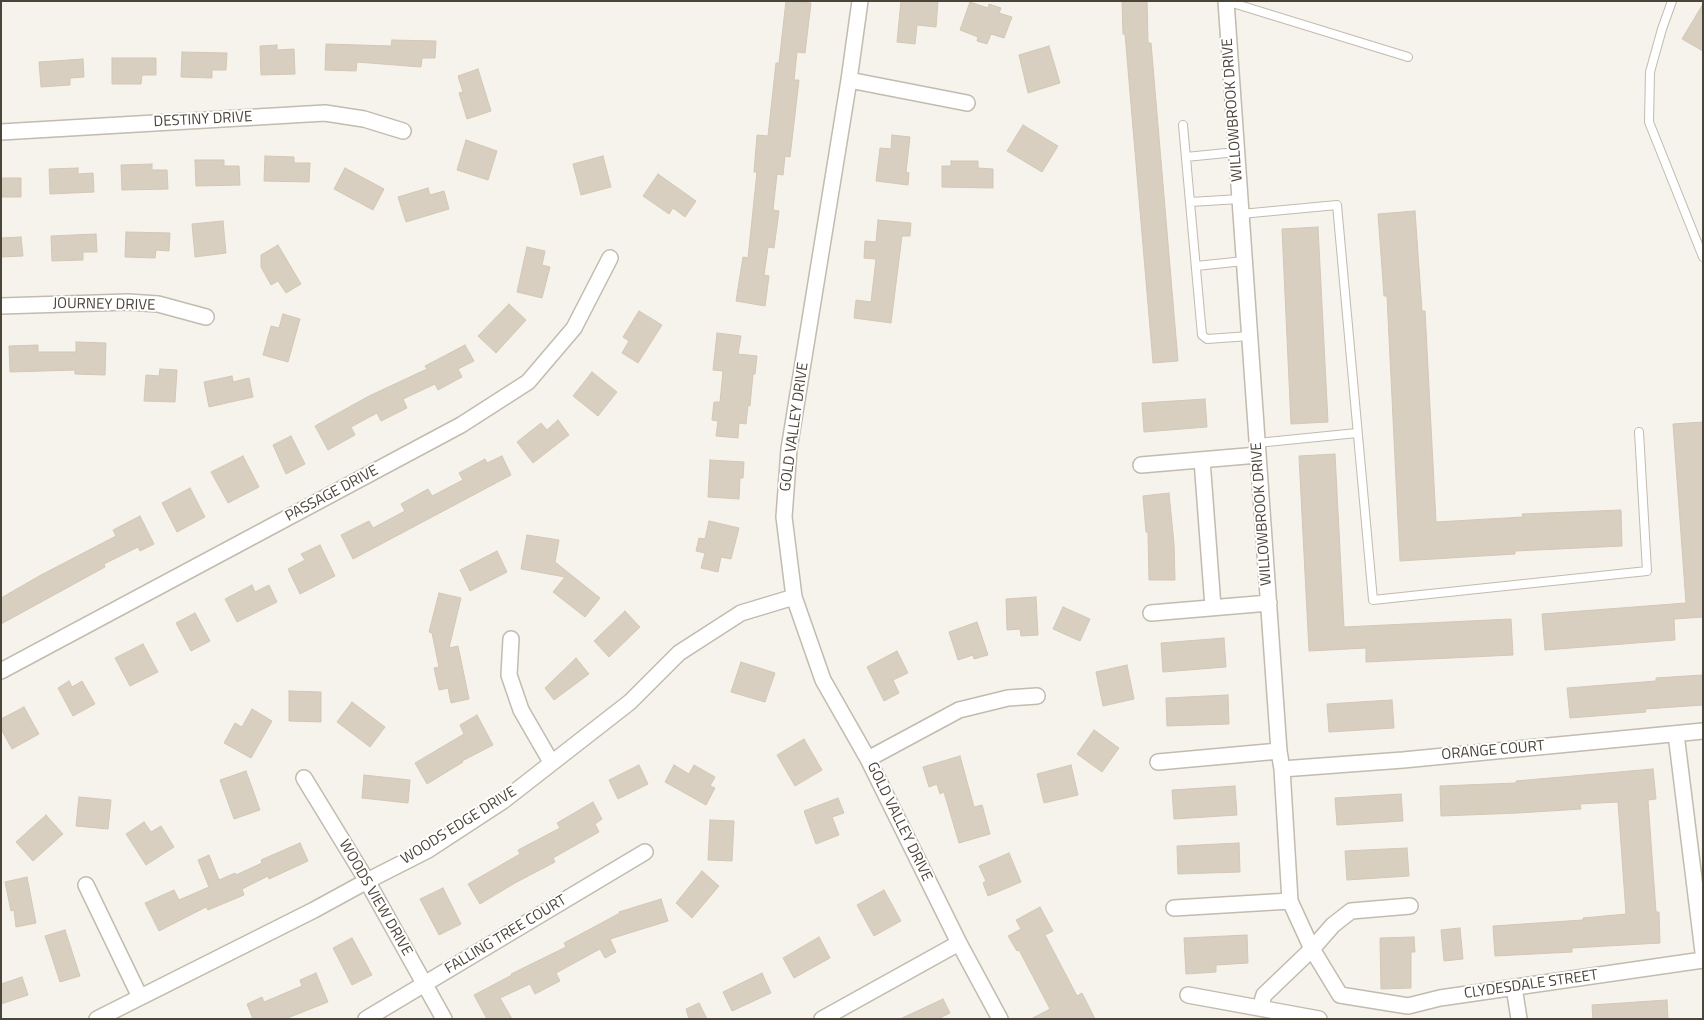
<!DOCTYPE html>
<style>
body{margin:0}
#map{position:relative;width:1704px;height:1020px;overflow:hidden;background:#f6f3ec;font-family:"Titillium Web",sans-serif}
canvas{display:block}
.frame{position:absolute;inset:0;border:2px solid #4b4439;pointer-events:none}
</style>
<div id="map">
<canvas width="1704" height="1020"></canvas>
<div class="frame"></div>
</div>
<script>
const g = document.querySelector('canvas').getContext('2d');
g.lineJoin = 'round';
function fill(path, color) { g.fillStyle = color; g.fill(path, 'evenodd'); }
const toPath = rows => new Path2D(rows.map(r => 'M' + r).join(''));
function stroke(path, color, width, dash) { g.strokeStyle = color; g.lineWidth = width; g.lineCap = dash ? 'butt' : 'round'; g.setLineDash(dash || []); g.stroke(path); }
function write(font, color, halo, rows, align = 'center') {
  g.font = font + ' "Titillium Web",sans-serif'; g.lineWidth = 4; g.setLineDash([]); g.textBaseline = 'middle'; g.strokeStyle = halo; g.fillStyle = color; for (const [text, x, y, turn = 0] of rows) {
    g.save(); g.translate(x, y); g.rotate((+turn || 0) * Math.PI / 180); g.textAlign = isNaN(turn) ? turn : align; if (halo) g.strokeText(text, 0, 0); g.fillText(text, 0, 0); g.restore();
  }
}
const building = toPath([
 [786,1,811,3,805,53,797,52,794,80,799,80,790,157,785,156,783,175,777,174,773,210,779,211,774,248,768,247,764,275,769,276,765,306,736,301,743,257,748,258,757,172,754,172,757,135,768,136,776,63,779,63,786,1],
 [901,1,938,1,936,27,917,25,915,44,897,42,901,1],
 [1122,1,1147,1,1148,43,1151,43,1178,361,1153,363,1125,34,1123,34,1122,1],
 [970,2,988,8,989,4,1001,8,999,13,1012,17,1004,38,991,34,987,44,977,41,978,37,960,30,970,2],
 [1703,4,1703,51,1682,39,1703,4],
 [392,40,436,41,435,58,422,58,421,67,357,62,356,71,325,70,326,44,391,46,392,40],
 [277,45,277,50,294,49,295,74,261,75,260,46,277,45],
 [1049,46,1060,83,1028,93,1019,55,1049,46],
 [182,52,227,53,226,70,212,70,212,78,181,77,182,52],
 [112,58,156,58,156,75,142,75,141,84,112,84,112,58],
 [83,59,84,77,70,78,70,85,41,87,39,62,83,59],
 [478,69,491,111,467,119,459,93,463,92,458,76,478,69],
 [1023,125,1058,146,1042,172,1007,151,1023,125],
 [892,135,910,137,906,172,909,173,908,185,876,181,880,148,891,149,892,135],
 [466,140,497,151,488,180,457,170,466,140],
 [265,156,294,157,294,163,310,163,309,182,264,181,265,156],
 [603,156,611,187,581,195,573,164,603,156],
 [195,160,224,160,224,166,239,166,240,185,196,186,195,160],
 [951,161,978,161,978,168,993,169,993,188,942,187,942,166,951,166,951,161],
 [152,164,152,170,167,170,168,189,122,190,121,165,152,164],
 [78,168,78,174,93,173,94,192,50,194,49,169,78,168],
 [345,168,384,189,373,210,334,189,345,168],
 [658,174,696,201,685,217,673,208,669,214,643,196,658,174],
 [1,178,21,178,21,197,1,197,1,178],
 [428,188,430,195,444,191,449,209,406,222,398,197,428,188],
 [1415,211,1422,311,1425,311,1436,522,1523,517,1522,514,1621,510,1622,546,1515,551,1515,554,1400,561,1387,296,1384,296,1378,214,1415,211],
 [878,220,911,223,910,236,902,236,891,323,854,318,856,300,871,302,876,259,864,258,865,241,876,242,878,220],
 [223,221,226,253,195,257,192,224,223,221],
 [1318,227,1328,422,1291,424,1282,229,1318,227],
 [126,232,170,233,169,251,156,250,155,258,125,257,126,232],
 [96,234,97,252,83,252,83,260,52,261,51,236,96,234],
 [21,237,23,256,1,257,1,238,21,237],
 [278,245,301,284,286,293,278,281,271,285,261,267,261,255,278,245],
 [527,247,545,251,542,265,550,267,542,298,517,292,527,247],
 [509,304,526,320,496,353,478,336,509,304],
 [639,311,662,325,638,363,622,353,629,341,623,337,639,311],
 [283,314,300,319,288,362,263,355,271,326,279,328,283,314],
 [717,333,741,336,738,354,757,356,755,374,753,374,750,406,748,405,746,424,739,423,738,438,716,436,718,421,712,420,714,402,720,402,723,371,713,370,717,333],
 [76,342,106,343,105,375,75,374,75,370,10,372,9,346,38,345,38,352,76,352,76,342],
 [465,345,474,361,458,369,462,377,438,390,435,384,403,399,407,408,381,421,377,413,351,427,355,435,328,450,315,426,369,396,427,369,425,366,465,345],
 [160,369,177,370,175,402,144,401,146,375,159,376,160,369],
 [592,372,617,392,598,416,573,396,592,372],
 [232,376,233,382,249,378,253,397,209,407,204,382,232,376],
 [1205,399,1207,427,1144,432,1142,403,1205,399],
 [558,420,569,435,533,463,517,442,541,423,547,430,558,420],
 [1703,422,1703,617,1674,619,1675,640,1545,650,1542,614,1686,603,1673,424,1703,422],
 [291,436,305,464,286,474,273,445,291,436],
 [1335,454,1344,627,1511,619,1513,655,1366,662,1366,648,1309,651,1299,456,1335,454],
 [243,456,259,487,228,503,211,472,243,456],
 [502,456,511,475,353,559,341,535,369,521,373,528,405,511,401,504,428,489,432,496,463,480,459,473,485,459,487,463,502,456],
 [710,460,744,462,743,478,740,478,739,499,708,497,710,460],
 [190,488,205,517,177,532,162,503,190,488],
 [1169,493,1174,544,1175,580,1149,580,1148,532,1146,532,1143,496,1169,493],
 [140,516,154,544,140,551,138,547,104,564,105,567,1,624,1,598,41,575,116,536,113,530,140,516],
 [709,521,739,528,731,559,721,557,718,572,701,568,705,553,696,551,699,538,705,539,709,521],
 [527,535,559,540,555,562,600,598,585,617,553,592,565,577,521,569,527,535],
 [320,545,335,576,300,594,288,569,305,560,301,554,320,545],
 [497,551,507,572,470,591,460,570,497,551],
 [252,585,255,592,269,585,277,602,237,622,225,599,252,585],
 [439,593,461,598,449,648,458,646,469,699,451,703,448,688,439,690,434,668,439,667,432,633,429,632,439,593],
 [1036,597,1038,635,1021,636,1020,629,1007,630,1006,599,1036,597],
 [1063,607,1090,619,1080,641,1053,629,1063,607],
 [625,611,640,627,609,657,594,641,625,611],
 [195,613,210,641,191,651,176,623,195,613],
 [977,622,988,655,974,659,973,655,958,660,949,632,977,622],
 [1224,638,1226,667,1163,672,1161,643,1224,638],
 [143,644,158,672,130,686,115,658,143,644],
 [897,651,908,673,893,680,899,693,884,701,867,667,897,651],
 [576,658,589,674,554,700,545,688,576,658],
 [741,662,775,673,765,702,731,692,741,662],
 [1127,665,1134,699,1103,706,1096,672,1127,665],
 [1703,675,1703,705,1645,709,1646,712,1570,718,1567,688,1656,681,1656,678,1703,675],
 [69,681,72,687,82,681,95,704,73,716,58,688,69,681],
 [289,691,321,692,321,722,289,721,289,691],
 [1228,695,1229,724,1167,726,1166,698,1228,695],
 [1392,700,1394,728,1329,732,1327,704,1392,700],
 [352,702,385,727,370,747,337,722,352,702],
 [24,707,39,734,12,749,1,729,1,719,24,707],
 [252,709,272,721,251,758,224,743,235,723,242,727,252,709],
 [477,715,493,745,462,761,463,762,427,784,415,763,464,734,460,725,477,715],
 [1094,730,1119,748,1102,772,1077,754,1094,730],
 [804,739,822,770,795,786,777,755,804,739],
 [960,756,974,807,982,805,990,834,959,843,944,792,940,794,937,784,929,787,923,767,960,756],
 [639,765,648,784,618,799,609,780,639,765],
 [674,765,689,774,694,765,715,777,710,786,715,788,706,805,665,782,674,765],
 [1071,765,1078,795,1044,803,1037,774,1071,765],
 [1653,769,1656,799,1648,800,1656,912,1659,912,1660,943,1572,948,1572,952,1495,956,1493,926,1583,920,1583,918,1626,914,1618,802,1580,804,1581,809,1518,813,1441,816,1440,786,1516,783,1516,781,1653,769],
 [246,771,260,810,234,819,220,780,246,771],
 [364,775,410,780,408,803,362,798,364,775],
 [1235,786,1237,815,1174,819,1172,790,1235,786],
 [1401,794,1403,821,1337,825,1335,798,1401,794],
 [79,797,111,800,108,829,76,826,79,797],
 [838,798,844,813,832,817,839,835,816,844,804,811,838,798],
 [593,802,602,819,595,824,599,832,553,858,555,862,515,883,480,904,468,884,520,854,518,850,560,828,557,823,593,802],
 [46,815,63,834,33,861,16,842,46,815],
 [710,820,734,821,732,861,708,860,710,820],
 [144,822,151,832,161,826,174,847,146,865,126,834,144,822],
 [300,843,308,861,269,879,268,876,242,889,244,895,208,910,206,907,159,931,145,903,174,890,179,900,209,887,198,860,209,855,219,880,235,873,236,875,262,863,261,860,300,843],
 [1239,843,1240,872,1178,874,1177,846,1239,843],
 [1407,848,1409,876,1347,880,1345,851,1407,848],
 [1009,853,1021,882,988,896,983,883,986,881,979,866,1009,853],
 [702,871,719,886,692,918,676,903,702,871],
 [27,877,36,923,16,927,14,910,11,911,5,882,27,877],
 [443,888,461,924,439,935,420,899,443,888],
 [884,890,901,921,874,936,857,905,884,890],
 [661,899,668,921,610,939,616,952,605,958,600,949,556,973,560,981,535,994,530,984,500,998,512,1019,487,1019,474,995,512,975,511,974,566,947,564,943,620,913,619,912,661,899],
 [1040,907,1053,931,1045,935,1077,996,1082,993,1095,1019,1031,1019,1050,1009,1019,950,1017,951,1008,936,1021,929,1016,920,1040,907],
 [1460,928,1463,959,1444,961,1441,930,1460,928],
 [65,930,80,976,60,982,45,936,65,930],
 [1247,935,1248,963,1216,965,1216,972,1186,974,1184,938,1247,935],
 [819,937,830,958,794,978,783,958,819,937],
 [1414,937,1415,952,1411,952,1411,988,1381,989,1380,938,1414,937],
 [352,938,372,975,352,985,333,948,352,938],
 [316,973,328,1002,285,1019,253,1019,247,1004,262,997,264,1002,302,986,300,980,316,973],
 [762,973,771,993,732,1011,723,992,762,973],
 [22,977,28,995,1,1004,1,984,22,977],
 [943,999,950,1013,938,1019,900,1019,943,999],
 [1667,1000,1668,1019,1593,1019,1592,1005,1667,1000],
 [699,1003,707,1019,689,1019,686,1009,699,1003]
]);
fill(building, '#d8cfc1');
stroke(building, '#d3c7b4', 1);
const service = toPath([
 [1226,1,1408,57],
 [1672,1,1662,29,1650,72,1649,122,1703,257],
 [1183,125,1202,335,1207,339,1250,336],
 [1186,157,1236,152],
 [1190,202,1240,199],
 [1241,214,1337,205,1373,600,1647,571,1639,432],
 [1196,266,1244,261],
 [1257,443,1357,433]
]);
const minor = toPath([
 [860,1,849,80,789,449,784,517,794,597,823,680,868,759,959,943,1000,1019],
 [1226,1,1279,751,1282,769,1290,901,1312,949,1340,995,1408,1006,1440,998,1703,960],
 [849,80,967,103],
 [1,132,325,113,364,119,403,131],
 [1,306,128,302,158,304,206,317],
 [1202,460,1213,607],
 [1141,465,1258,455],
 [1151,613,1269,603],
 [511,639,509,675,521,710,551,762],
 [1,671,461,425,528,382,574,328,610,258],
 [1676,734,1703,952],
 [868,759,959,710,1008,698,1037,696],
 [1158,762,1279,751],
 [1282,769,1403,760,1703,731],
 [304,778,367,881,444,1019],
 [86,885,140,997],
 [1174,908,1290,901],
 [1514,987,1519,1019],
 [1188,995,1319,1019],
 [1260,1008,1264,995,1312,949,1333,925,1351,911,1410,906],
 [97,1019,314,910,367,881,428,850,503,801,630,702,679,653,741,613,794,597],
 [366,1019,645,852],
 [822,1019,959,943]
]);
stroke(service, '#c2bbae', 10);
stroke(minor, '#c2bbae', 18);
stroke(service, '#fff', 8);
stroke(minor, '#fff', 15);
write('15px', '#4b4439', '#fff', [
 ["WILLOWBROOK DRIVE",1233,110,-94],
 ["DESTINY DRIVE",203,120,-3],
 ["JOURNEY DRIVE",104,305,1],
 ["GOLD VALLEY DRIVE",795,427,-82],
 ["PASSAGE DRIVE",332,494,-28],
 ["WILLOWBROOK DRIVE",1262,514,-94],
 ["ORANGE COURT",1493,751,-5],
 ["GOLD VALLEY DRIVE",899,822,64],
 ["WOODS EDGE DRIVE",459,826,-32],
 ["WOODS VIEW DRIVE",375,898,60],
 ["FALLING TREE COURT",506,935,-31],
 ["CLYDESDALE STREET",1531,985,-8]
]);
</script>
